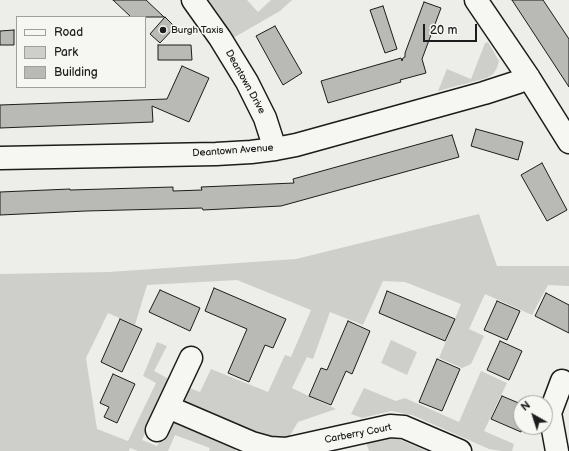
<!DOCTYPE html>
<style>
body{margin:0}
#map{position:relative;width:569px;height:451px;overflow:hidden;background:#edede9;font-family:"Balsamiq Sans",sans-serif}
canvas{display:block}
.legend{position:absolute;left:16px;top:16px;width:130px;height:72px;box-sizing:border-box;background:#f6f6f2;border:1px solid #9f9f9c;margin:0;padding:5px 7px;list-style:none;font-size:12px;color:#1c1c1c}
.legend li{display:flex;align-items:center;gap:8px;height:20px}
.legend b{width:20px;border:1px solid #9f9f9c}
.north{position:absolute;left:513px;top:395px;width:40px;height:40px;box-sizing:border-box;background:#f6f6f2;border:1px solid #9f9f9c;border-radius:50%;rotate:321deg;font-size:11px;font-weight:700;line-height:16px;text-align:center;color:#1c1c1c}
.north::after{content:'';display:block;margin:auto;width:14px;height:18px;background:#1c1c1c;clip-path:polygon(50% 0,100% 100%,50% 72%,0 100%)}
.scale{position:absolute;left:423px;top:24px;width:54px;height:18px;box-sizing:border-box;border:2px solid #1c1c1c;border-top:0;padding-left:5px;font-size:12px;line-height:14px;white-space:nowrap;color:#1c1c1c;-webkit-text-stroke:3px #f6f6f2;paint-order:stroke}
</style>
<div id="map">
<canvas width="569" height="451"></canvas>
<ul class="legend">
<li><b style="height:5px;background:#f6f6f2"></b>Road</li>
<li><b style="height:11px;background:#cececb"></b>Park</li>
<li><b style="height:11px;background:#b9b9b6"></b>Building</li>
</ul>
<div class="north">N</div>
<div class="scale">20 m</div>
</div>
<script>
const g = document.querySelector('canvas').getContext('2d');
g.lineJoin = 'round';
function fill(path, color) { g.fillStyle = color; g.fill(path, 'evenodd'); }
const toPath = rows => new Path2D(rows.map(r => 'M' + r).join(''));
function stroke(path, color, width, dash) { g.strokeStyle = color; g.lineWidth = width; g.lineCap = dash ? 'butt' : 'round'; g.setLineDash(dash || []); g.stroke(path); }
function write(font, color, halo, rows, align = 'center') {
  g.font = font + ' "Balsamiq Sans",sans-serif'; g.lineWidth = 3; g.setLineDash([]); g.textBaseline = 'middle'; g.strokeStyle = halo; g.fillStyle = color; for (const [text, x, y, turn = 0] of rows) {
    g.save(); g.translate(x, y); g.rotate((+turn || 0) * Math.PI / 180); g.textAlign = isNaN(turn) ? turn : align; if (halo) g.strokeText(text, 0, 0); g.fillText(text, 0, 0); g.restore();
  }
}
fill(toPath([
 [207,0,247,0,258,12,271,0,292,0,280,11,233,38,217,12],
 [488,42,499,61,497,68,493,74,487,78,438,91,447,69,471,79,485,43],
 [479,214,497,266,569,266,569,286,548,285,532,315,485,294,469,329,484,336,471,364,462,368,439,358,461,304,405,282,383,281,363,325,330,312,313,359,307,357,292,388,336,409,298,422,286,442,268,440,184,403,181,398,184,386,200,392,211,369,268,392,285,355,291,357,311,310,237,280,147,285,135,325,108,313,86,358,97,429,128,441,156,383,143,376,157,342,167,346,154,371,167,378,168,381,142,440,157,446,167,427,174,422,181,421,230,442,235,448,235,451,209,451,210,448,175,435,168,451,138,451,130,448,129,451,0,451,0,274,109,272,296,259],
 [391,340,417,352,407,375,381,363],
 [481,371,507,383,484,431,514,444,512,451,502,451,489,449,412,415,391,411,362,418,351,414,364,388,396,401,405,398,459,422],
 [386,437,401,440,427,451,369,451,365,440]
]), '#cececb');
const building = toPath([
 [113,0,146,0,164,17,131,17,113,0],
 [512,0,543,0,569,39,569,87,512,0],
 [424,2,441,8,422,59,426,73,400,80,401,82,328,103,321,81,401,58,402,61,403,58,405,57,405,53,424,2],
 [383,6,397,49,385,53,370,10,383,6],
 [165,17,175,27,160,43,150,34,165,17],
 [275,26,302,73,283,85,256,36,275,26],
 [14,30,14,45,0,45,0,31,14,30],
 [158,45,191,45,192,60,158,60,158,45],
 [182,66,209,78,189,122,152,106,153,122,0,128,0,105,167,99,182,66],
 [476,129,523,142,518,160,471,146,476,129],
 [452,135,459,157,281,206,203,210,202,208,86,211,0,215,0,192,70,189,70,190,173,187,173,191,202,190,201,187,294,183,293,179,452,135],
 [542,163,567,210,547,221,521,175,542,163],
 [214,288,286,319,273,348,265,345,249,382,228,373,247,329,205,311,214,288],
 [160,290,200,308,190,331,149,312,160,290],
 [387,291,455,319,445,341,379,313,387,291],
 [546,293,569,305,569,333,535,316,546,293],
 [497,301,520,311,507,340,484,330,497,301],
 [120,319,142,329,122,372,101,362,120,319],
 [348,321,370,331,352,374,346,371,331,405,309,396,321,368,327,370,348,321],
 [500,341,522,351,509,380,487,370,500,341],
 [437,359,460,369,442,411,419,402,437,359],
 [113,374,135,384,117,423,104,417,109,407,100,403,113,374],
 [502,396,521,404,521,432,491,419,502,396]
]);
fill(building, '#b9b9b6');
stroke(building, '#1c1c1c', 1);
const minor = toPath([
 [193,0,220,38,247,82,265,118,275,149],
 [476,0,529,78,569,142],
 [0,158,216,154,251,152,275,149,296,145,484,93,518,82,529,78],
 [168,407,252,443,270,448,286,449,390,426,404,427,460,451],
 [157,430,191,358],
 [557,451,550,413,562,381]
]);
stroke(minor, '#1c1c1c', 25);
stroke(minor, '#f6f6f2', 22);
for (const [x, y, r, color] of [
 [163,30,4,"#1c1c1c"]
]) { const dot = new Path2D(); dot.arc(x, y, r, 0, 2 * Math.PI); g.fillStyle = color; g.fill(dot); stroke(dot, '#f6f6f2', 1.5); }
write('10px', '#1c1c1c', '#f6f6f2', [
 ["Burgh Taxis",171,30]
], 'left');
write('10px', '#1c1c1c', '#f6f6f2', [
 ["Deantown Drive",245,82,61],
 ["Deantown Avenue",233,151,-4],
 ["Carberry Court",358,434,-11]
]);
</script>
